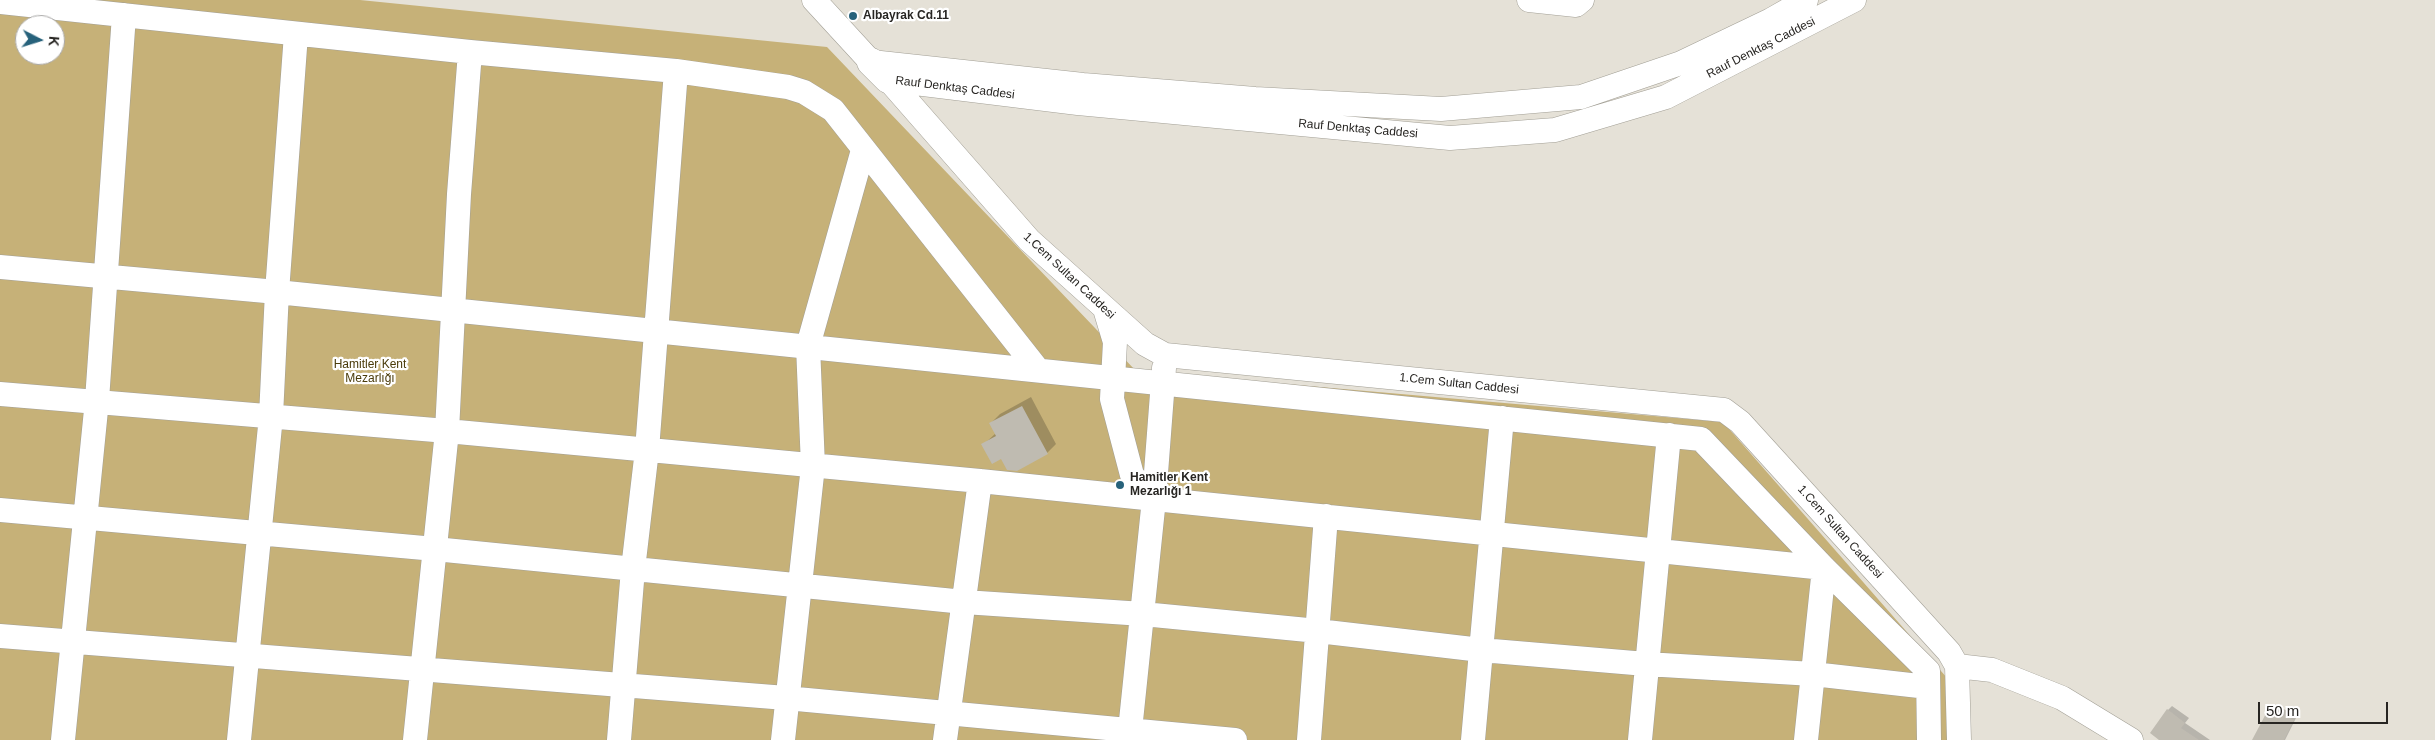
<!DOCTYPE html>
<meta charset="utf-8">
<style>
body{margin:0}
#map{position:relative;width:2435px;height:740px;overflow:hidden;background:#e5e1d7;font-family:Helvetica,sans-serif}
canvas{display:block}
.north{position:absolute;left:15px;top:15px;width:50px;height:50px;box-sizing:border-box;background:#fff;border:1px solid #a9a8a7;border-radius:50%;rotate:95deg;font-size:14px;font-weight:700;line-height:20px;text-align:center;color:#272522}
.north::after{content:'';display:block;margin:auto;width:18px;height:22px;background:#27627b;clip-path:polygon(50% 0,100% 100%,50% 72%,0 100%)}
.scale{position:absolute;left:2258px;top:702px;width:130px;height:22px;box-sizing:border-box;border:2px solid #272522;border-top:0;padding-left:6px;font-size:15px;line-height:18px;white-space:nowrap;color:#272522;-webkit-text-stroke:4px #fff;paint-order:stroke}
</style>
<div id="map">
<canvas width="2435" height="740"></canvas>
<div class="north">K</div>
<div class="scale">50 m</div>
</div>
<script>
const g = document.querySelector('canvas').getContext('2d');
g.lineJoin = 'round';
function fill(path, color) { g.fillStyle = color; g.fill(path, 'evenodd'); }
const toPath = rows => new Path2D(rows.map(r => 'M' + r).join(''));
function stroke(path, color, width, dash) { g.strokeStyle = color; g.lineWidth = width; g.lineCap = dash ? 'butt' : 'round'; g.setLineDash(dash || []); g.stroke(path); }
function write(font, color, halo, rows, align = 'center') {
  g.font = font + ' Helvetica,sans-serif'; g.lineWidth = 4.5; g.setLineDash([]); g.textBaseline = 'middle'; g.strokeStyle = halo; g.fillStyle = color; for (const [text, x, y, turn = 0] of rows) {
    g.save(); g.translate(x, y); g.rotate((+turn || 0) * Math.PI / 180); g.textAlign = isNaN(turn) ? turn : align; if (halo) g.strokeText(text, 0, 0); g.fillText(text, 0, 0); g.restore();
  }
}
fill(toPath([
 [0,0,360,0,827,47,1136,371,1723,422,1948,679,1948,740,0,740],
 [25,25,55,25,55,55,25,55]
]), '#c6b178');
fill(toPath([
 [1031,397,1056,444,1047,453,1002,458,983,445,996,433,991,423,1000,414],
 [2274,704,2297,716,2285,740,2254,740],
 [2172,706,2189,718,2185,723,2210,740,2162,740,2168,710]
]), '#0003');
fill(toPath([
 [1022,406,1048,454,1017,471,1007,470,1001,459,992,464,981,444,996,436,989,423],
 [2269,708,2294,720,2284,740,2252,740],
 [2167,709,2185,723,2181,728,2199,740,2159,740,2150,733]
]), '#bfbbb1');
const minor = toPath([
 [814,0,871,62,1083,85,1255,99,1441,109,1581,97,1681,63,1771,20,1806,0],
 [1529,0,1576,5,1582,0],
 [0,2,470,52,676,71,788,87,804,92,833,110,1038,370],
 [888,79,1029,240,1145,344,1165,355,1724,410,1740,422,1949,652,1957,666,1959,740],
 [907,82,1078,103,1450,138,1555,130,1666,97,1854,0],
 [0,267,277,292,1701,439,1824,568,1928,671,1929,740],
 [1105,309,1115,342,1112,399,1132,475,1150,498],
 [0,394,447,431,980,481,1824,568,1806,740],
 [0,510,435,549,964,602,1143,614,1318,631,1481,650,1646,664,1813,674,1928,687],
 [0,636,786,698,1235,740],
 [1957,666,1992,670,2062,698,2131,740],
 [63,740,97,400,124,15],
 [239,740,271,416,277,292,296,34],
 [415,740,447,431,459,194,470,52],
 [619,740,633,569,647,450,676,71],
 [783,740,813,466,808,346,863,150],
 [945,740,980,481],
 [1129,740,1154,499,1164,368],
 [1309,740,1326,516],
 [1473,740,1502,418],
 [1640,740,1669,435]
]);
const major = toPath([
 [871,62,888,79]
]);
stroke(minor, '#a29f95', 25);
stroke(major, '#a29f95', 29);
stroke(minor, '#fff', 24);
stroke(major, '#fff', 28);
for (const [x, y, r, color] of [
 [853,16,5,"#27627b"],
 [1120,485,5,"#27627b"]
]) { const dot = new Path2D(); dot.arc(x, y, r, 0, 2 * Math.PI); g.fillStyle = color; g.fill(dot); stroke(dot, '#fff', 2); }
write('bold 12px', '#272522', '#fff', [
 ["Albayrak Cd.11",863,16],
 ["Hamitler Kent",1130,478],
 ["Mezarlığı 1",1130,492]
], 'left');
write('12px', '#272522', '#fff', [
 ["Rauf Denktaş Caddesi",1761,48,-27],
 ["Rauf Denktaş Caddesi",955,88,7],
 ["Rauf Denktaş Caddesi",1358,129,5],
 ["1.Cem Sultan Caddesi",1069,276,43],
 ["1.Cem Sultan Caddesi",1459,384,6],
 ["1.Cem Sultan Caddesi",1840,532,48]
]);
write('12px', '#4a3b0a', '#fff', [
 ["Hamitler Kent",370,365],
 ["Mezarlığı",370,379]
]);
</script>
